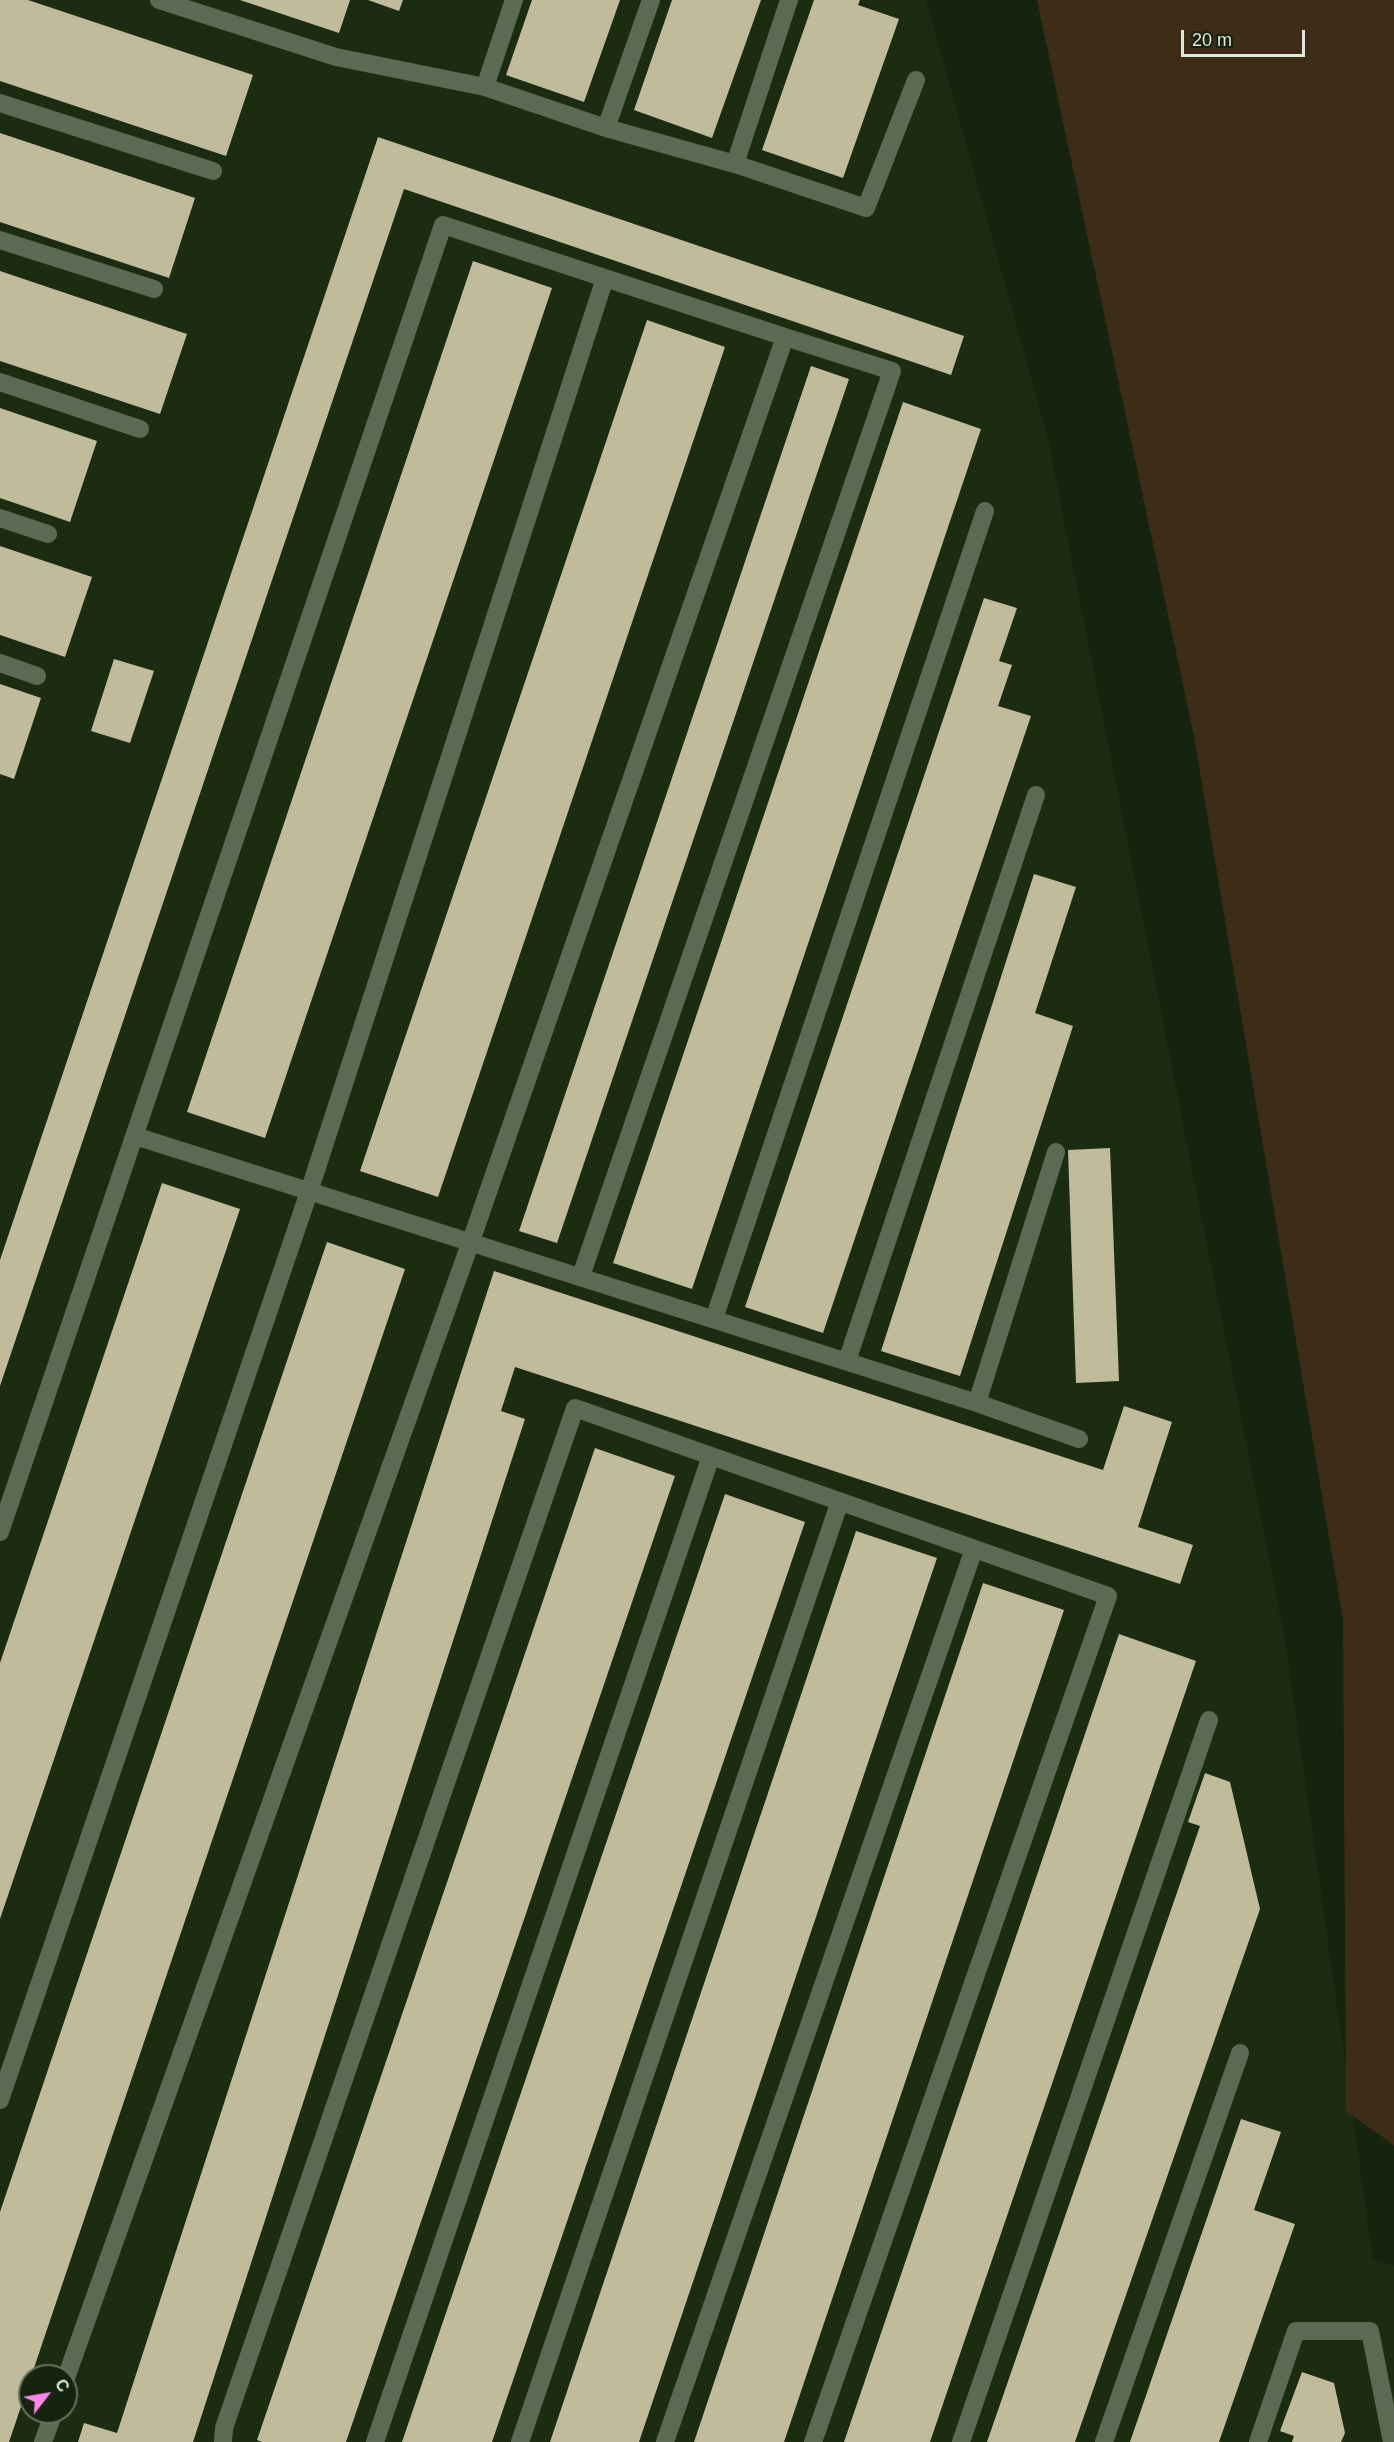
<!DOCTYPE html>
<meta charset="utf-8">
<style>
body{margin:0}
#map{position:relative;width:1394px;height:2442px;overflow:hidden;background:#16230e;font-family:Helvetica,sans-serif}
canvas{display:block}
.north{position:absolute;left:18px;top:2364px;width:60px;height:60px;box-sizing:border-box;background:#16230e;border:2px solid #66715f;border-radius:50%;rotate:59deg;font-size:16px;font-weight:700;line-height:24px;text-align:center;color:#dee7d9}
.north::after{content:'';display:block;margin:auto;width:21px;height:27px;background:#f987e9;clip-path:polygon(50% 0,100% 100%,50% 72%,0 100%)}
.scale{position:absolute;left:1181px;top:30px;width:124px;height:27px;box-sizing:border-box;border:3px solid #dee7d9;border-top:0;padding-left:8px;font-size:18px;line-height:21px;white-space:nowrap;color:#dee7d9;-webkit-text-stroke:4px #16230e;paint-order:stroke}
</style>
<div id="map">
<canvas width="1394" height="2442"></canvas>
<div class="north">С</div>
<div class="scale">20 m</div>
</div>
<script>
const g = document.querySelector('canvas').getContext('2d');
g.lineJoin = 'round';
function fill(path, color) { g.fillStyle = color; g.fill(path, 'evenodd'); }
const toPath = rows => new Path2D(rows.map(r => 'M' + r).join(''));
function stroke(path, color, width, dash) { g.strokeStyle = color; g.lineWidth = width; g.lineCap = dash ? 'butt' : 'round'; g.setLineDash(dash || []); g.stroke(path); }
fill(toPath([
 [0,0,926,0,1048,439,1285,1640,1373,2259,1394,2265,1394,2442,0,2442],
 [30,2376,66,2376,66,2412,30,2412]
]), '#1c2c11');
fill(toPath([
 [1037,0,1394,0,1394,2145,1346,2111,1343,1620,1194,736]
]), '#3d2c18');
fill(toPath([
 [0,0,28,0,253,75,226,156,0,81],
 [240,0,350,0,339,33],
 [368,0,403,0,399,11],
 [532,0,620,0,584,102,506,75],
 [672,0,761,0,712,138,634,110],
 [814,0,860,0,858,5,899,19,843,178,762,150],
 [0,133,195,198,169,278,0,222],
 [378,137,964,336,951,375,404,189,0,1386,0,1260],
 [473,261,552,288,265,1138,187,1112],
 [0,271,187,334,160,414,0,361],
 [647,320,725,347,438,1197,360,1171],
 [811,366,849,379,557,1243,519,1231],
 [903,402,981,429,692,1289,613,1263],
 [0,408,97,441,70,522,0,498],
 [0,546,92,577,65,657,0,635],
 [984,598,1017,608,999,661,1012,665,998,706,1031,716,823,1333,745,1307],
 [114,659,154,671,130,743,91,731],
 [0,684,41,698,14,779,0,774],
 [1034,874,1076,887,1035,1013,1073,1026,960,1376,881,1351],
 [1110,1148,1119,1381,1076,1383,1068,1150],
 [162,1183,240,1209,0,1919,0,1663],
 [327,1242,405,1269,9,2442,0,2442,0,2212],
 [494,1271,1103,1470,1124,1406,1172,1422,1138,1527,1193,1545,1180,1584,515,1367,501,1411,525,1419,193,2442,78,2442,84,2423,117,2433],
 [595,1448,675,1476,346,2442,262,2442,257,2440],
 [725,1494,805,1522,492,2442,402,2442],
 [856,1531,937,1558,639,2442,550,2442],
 [983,1583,1064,1610,784,2442,694,2442],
 [1119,1634,1196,1661,930,2442,844,2442],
 [1205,1773,1230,1782,1260,1909,1075,2442,987,2442,1200,1826,1188,1822],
 [1241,2119,1281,2132,1254,2210,1295,2224,1219,2442,1130,2442],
 [1302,2372,1334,2383,1345,2433,1341,2442,1292,2442,1294,2436,1280,2431]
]), '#c0bc9b');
stroke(toPath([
 [159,0,336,57,485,87,606,128,735,164,866,208,916,80],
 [485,87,514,0],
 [0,103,213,171],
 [606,128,651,0],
 [735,164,789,0],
 [0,240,154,289],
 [0,382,140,429],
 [0,518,48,534],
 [0,663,37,676],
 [135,1136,977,1403,1056,1152],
 [581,1276,892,371,785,337],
 [714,1319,985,511],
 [847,1361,1036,795],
 [977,1403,1079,1439],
 [0,1532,443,225,785,337,471,1241,66,2378],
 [0,2100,309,1192,605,278],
 [43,2442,54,2412],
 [223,2442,224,2428,575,1408,1108,1596,813,2442],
 [375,2442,711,1456],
 [520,2442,840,1501],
 [665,2442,974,1549],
 [961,2442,1209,1720],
 [1104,2442,1240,2053],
 [1258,2442,1296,2331,1370,2331,1392,2442]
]), '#5b6b53', 18);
</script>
